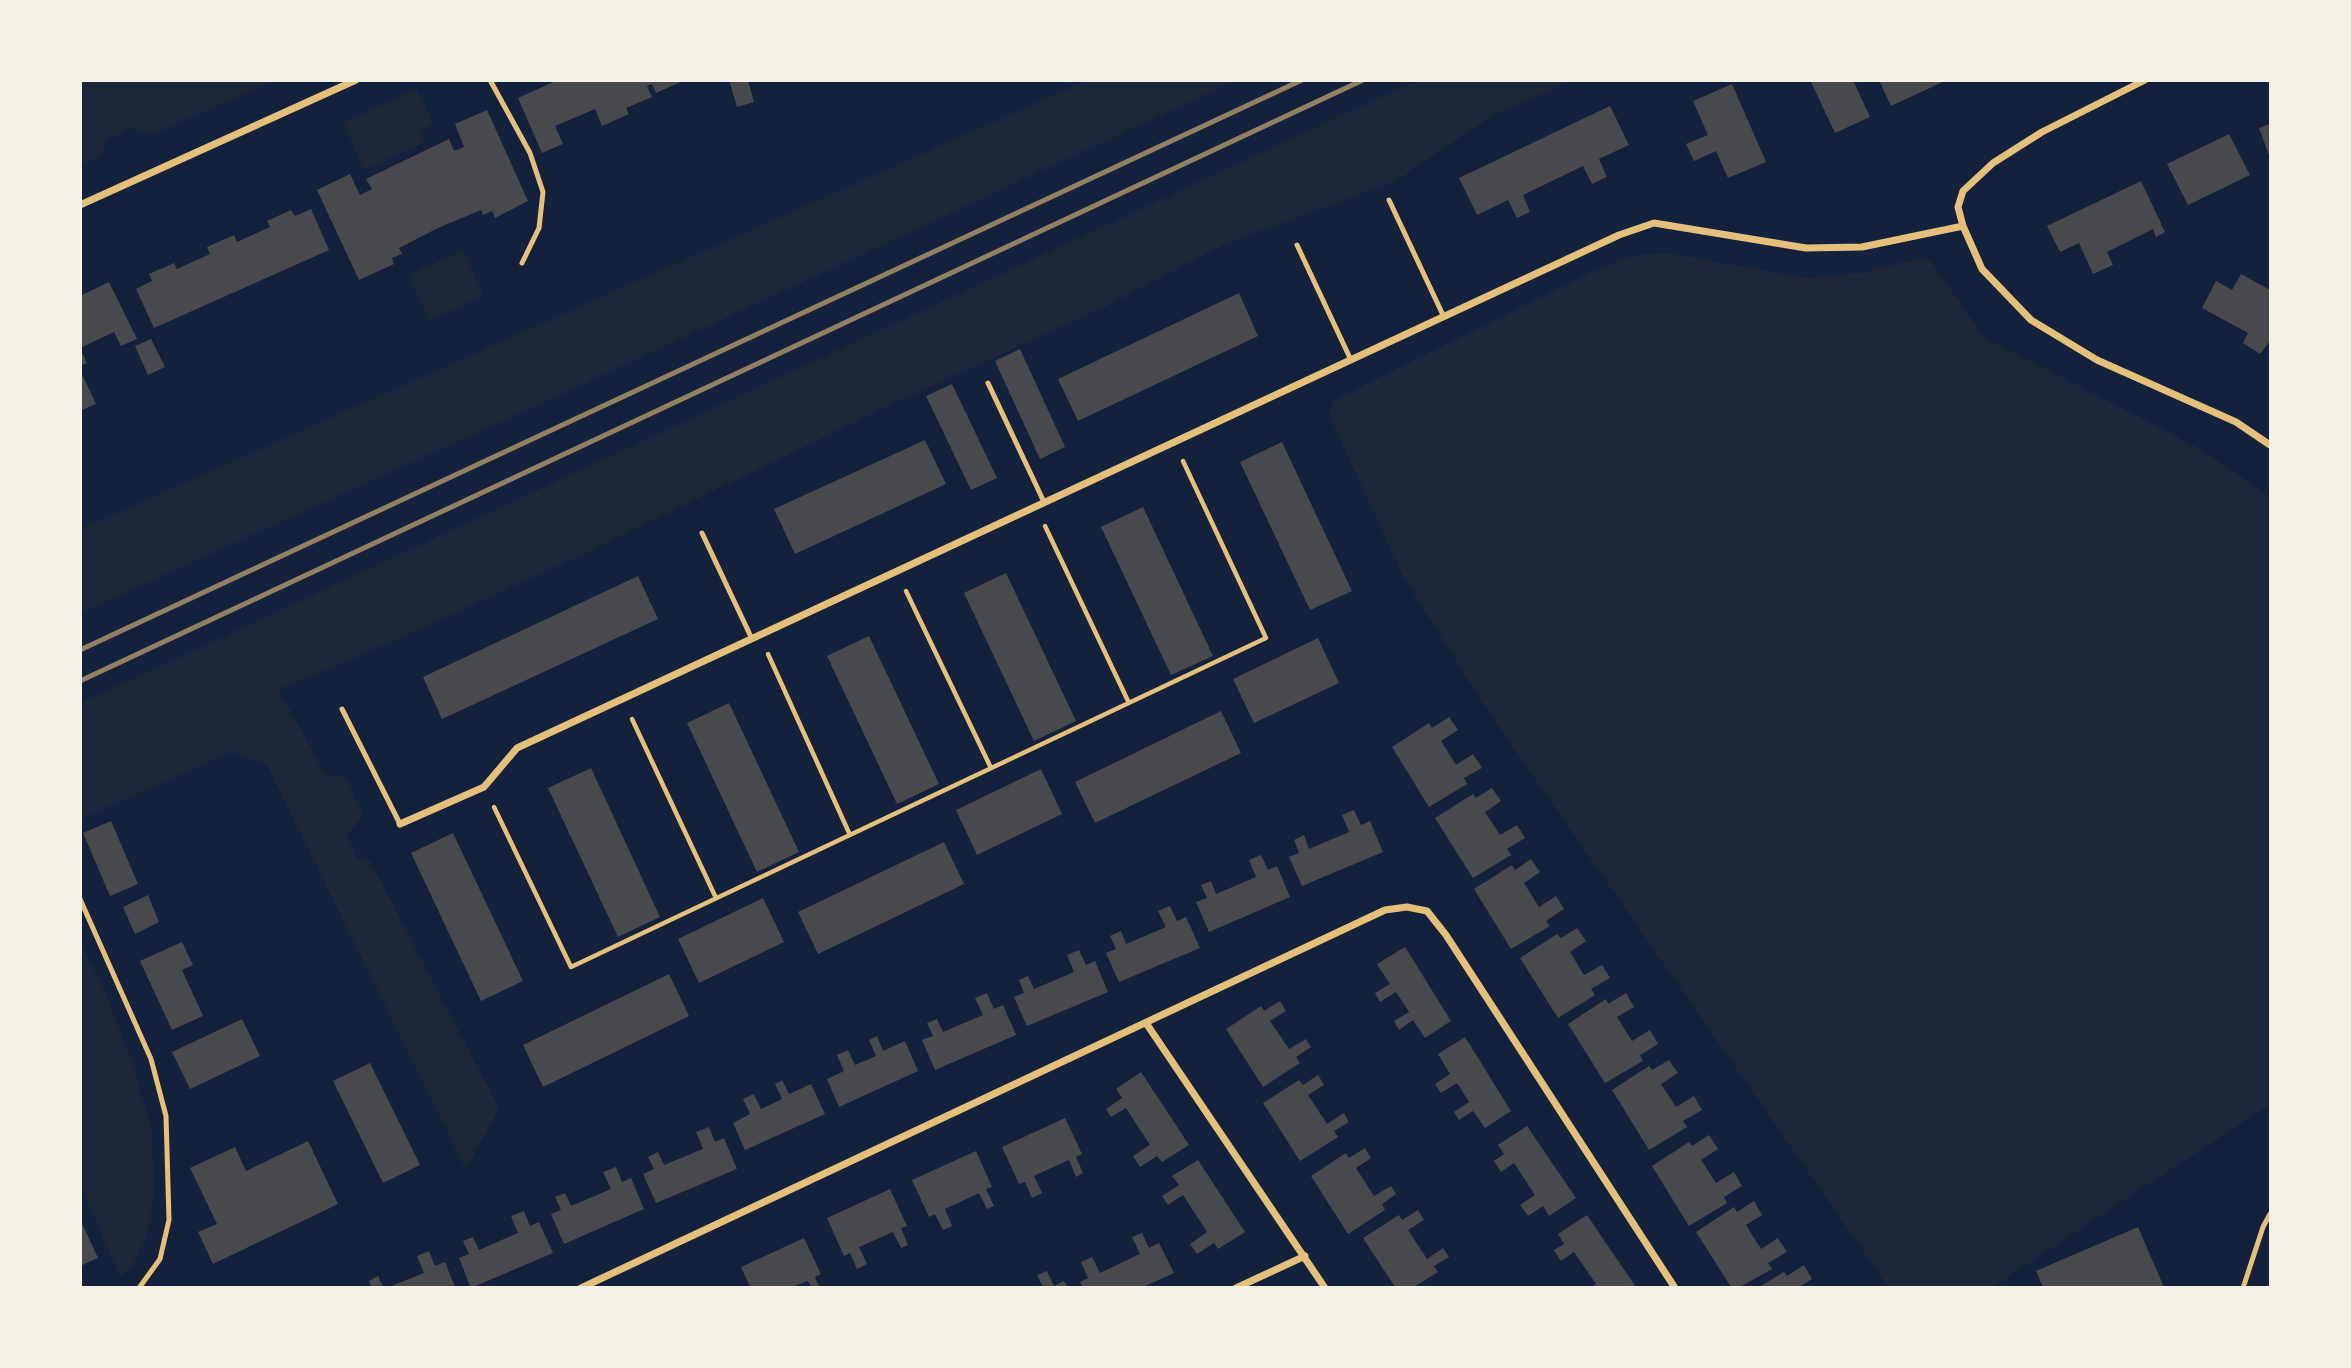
<!DOCTYPE html>
<style>
body{margin:0}
#map{position:relative;width:2351px;height:1368px;overflow:hidden;background:#14213d;font-family:"Asap Condensed",sans-serif}
canvas{display:block}
.frame{position:absolute;inset:0;border:82px solid #f6f1e7;pointer-events:none}
</style>
<div id="map">
<canvas width="2351" height="1368"></canvas>
<div class="frame"></div>
</div>
<script>
const g = document.querySelector('canvas').getContext('2d');
g.lineJoin = 'round';
function fill(path, color) { g.fillStyle = color; g.fill(path, 'evenodd'); }
const toPath = rows => new Path2D(rows.map(r => 'M' + r).join(''));
function stroke(path, color, width, dash) { g.strokeStyle = color; g.lineWidth = width; g.lineCap = dash ? 'butt' : 'round'; g.setLineDash(dash || []); g.stroke(path); }
fill(toPath([
 [1417,80,1570,81,1496,114,1396,181,1225,244,1107,306,894,403,586,553,390,643,279,689,325,774,346,777,363,815,347,836,358,859,369,859,499,1108,466,1170,267,765,232,752,81,819,81,703],
 [80,81,81,80,273,81,152,135,131,128,106,141,102,156,81,166],
 [1085,81,1235,81,543,403,81,613,81,529],
 [417,89,433,124,419,131,424,143,364,170,343,122],
 [463,250,484,296,429,321,409,275],
 [1666,253,1807,278,1863,273,1902,262,1930,260,1984,337,2199,448,2270,497,2270,1104,1993,1287,1888,1287,1485,707,1404,578,1330,417,1332,401,1598,269,1636,255],
 [81,945,104,989,135,1070,152,1133,154,1192,148,1233,129,1271,120,1277,81,1187]
]), '#1d2539');
fill(toPath([
 [558,80,685,80,656,93,652,84,647,86,652,97,626,108,629,114,602,126,595,109,555,126,563,144,542,153,518,98],
 [729,80,748,80,754,102,737,107],
 [1815,80,1853,80,1870,117,1835,133,1811,82],
 [1879,80,1947,80,1891,106],
 [1732,84,1766,162,1728,178,1716,151,1694,161,1686,144,1708,135,1693,101],
 [1610,106,1629,145,1599,159,1607,177,1592,184,1583,166,1523,195,1530,212,1517,218,1508,200,1477,215,1459,178],
 [487,110,528,201,495,218,492,211,483,215,481,210,438,228,399,248,402,254,392,258,394,264,359,280,317,190,350,174,360,195,372,189,366,179,449,139,454,151,464,147,455,124],
 [2270,124,2270,158,2259,128],
 [2229,134,2250,175,2188,205,2167,164],
 [2141,181,2165,232,2156,237,2153,229,2107,252,2113,265,2093,274,2079,243,2060,252,2047,226],
 [311,209,329,250,154,328,136,289,152,281,149,274,174,263,177,269,210,254,207,247,234,235,237,242,270,227,267,221,291,210,295,216],
 [2241,274,2270,290,2270,341,2260,354,2243,343,2248,333,2202,308,2216,281,2232,290],
 [109,282,137,339,121,346,114,332,80,348,80,296],
 [1239,293,1258,336,1078,421,1058,379],
 [151,339,165,367,148,375,135,346],
 [80,349,87,363,80,366],
 [1020,349,1065,447,1040,459,995,361],
 [83,376,96,404,80,411,80,378],
 [952,384,997,478,971,490,926,396],
 [925,440,946,484,795,554,774,509],
 [1282,442,1352,591,1310,610,1240,462],
 [1143,507,1213,656,1171,675,1101,527],
 [1006,573,1076,721,1034,741,964,593],
 [638,576,658,619,442,719,423,677],
 [869,636,939,784,897,804,827,656],
 [1318,638,1339,683,1254,723,1233,679],
 [729,703,799,852,757,872,687,723],
 [1221,711,1241,753,1095,823,1075,782],
 [1449,717,1458,730,1441,741,1456,765,1473,754,1482,768,1464,778,1467,784,1429,807,1392,747,1429,723,1432,728],
 [591,768,660,917,618,937,548,788],
 [1041,769,1062,814,977,855,956,810],
 [1492,788,1501,801,1485,812,1500,835,1517,825,1525,838,1507,849,1511,855,1473,878,1435,818,1473,794,1476,798],
 [1354,810,1361,825,1370,821,1383,852,1302,886,1289,857,1299,853,1294,840,1304,835,1309,849,1349,832,1342,815],
 [111,821,138,884,110,896,83,833],
 [453,833,523,981,481,1001,411,853],
 [944,842,964,884,818,954,798,912],
 [1261,855,1268,870,1277,866,1290,897,1209,932,1196,902,1207,898,1201,885,1211,881,1216,894,1256,877,1249,860],
 [1531,859,1540,872,1524,883,1539,907,1556,896,1564,909,1546,921,1550,926,1511,949,1474,889,1512,865,1515,870],
 [148,895,159,922,135,934,123,907],
 [763,898,784,942,699,983,678,939],
 [1170,906,1177,921,1186,917,1200,948,1119,982,1106,953,1116,949,1110,936,1121,931,1126,944,1166,927,1158,911],
 [1577,928,1586,941,1570,952,1584,975,1602,965,1610,978,1591,989,1595,995,1558,1018,1520,958,1557,934,1561,938],
 [182,942,193,965,182,970,203,1016,172,1030,140,961],
 [1405,947,1451,1021,1425,1038,1413,1020,1399,1030,1394,1021,1409,1012,1396,992,1380,1002,1375,993,1390,984,1377,964],
 [1079,950,1086,965,1095,961,1108,992,1027,1026,1014,997,1024,993,1019,980,1028,976,1034,989,1074,972,1067,955],
 [669,974,689,1016,543,1087,523,1045],
 [987,993,994,1009,1003,1005,1016,1035,935,1070,922,1040,933,1036,927,1023,937,1019,943,1032,983,1015,975,998],
 [1626,993,1634,1007,1617,1017,1632,1041,1650,1030,1658,1044,1640,1055,1643,1061,1605,1083,1568,1024,1606,999,1608,1004],
 [1280,1001,1286,1011,1270,1021,1289,1049,1306,1039,1311,1047,1296,1057,1300,1063,1263,1087,1226,1029,1261,1006,1264,1011],
 [242,1019,260,1056,190,1089,172,1052],
 [877,1036,883,1051,905,1041,918,1071,839,1107,827,1079,844,1071,837,1055,848,1050,855,1065,876,1056,869,1040],
 [1465,1037,1511,1111,1485,1128,1473,1111,1459,1120,1454,1112,1469,1102,1457,1083,1441,1093,1435,1084,1450,1074,1438,1054],
 [1669,1060,1678,1073,1661,1084,1676,1107,1694,1096,1702,1110,1683,1121,1687,1127,1649,1150,1612,1090,1649,1066,1652,1070],
 [370,1063,420,1165,383,1183,333,1081],
 [1141,1072,1189,1145,1162,1162,1157,1156,1140,1167,1133,1156,1150,1145,1126,1108,1111,1117,1106,1109,1122,1098,1116,1089],
 [1318,1075,1324,1085,1308,1095,1327,1124,1344,1113,1349,1122,1334,1131,1338,1137,1300,1161,1263,1103,1299,1080,1303,1085],
 [782,1080,789,1094,811,1084,825,1114,745,1150,733,1123,750,1114,743,1099,754,1094,761,1109,782,1099,775,1084],
 [1065,1118,1082,1154,1076,1157,1083,1173,1076,1177,1069,1160,1049,1169,1034,1176,1042,1193,1032,1198,1025,1182,1019,1184,1002,1147],
 [1527,1126,1576,1198,1549,1216,1543,1206,1528,1216,1520,1205,1535,1195,1514,1163,1501,1172,1494,1161,1504,1154,1498,1145],
 [709,1127,715,1142,724,1138,737,1169,656,1203,643,1174,654,1169,648,1157,658,1152,664,1165,703,1149,696,1132],
 [1709,1135,1718,1149,1701,1160,1716,1183,1734,1172,1742,1186,1724,1197,1727,1203,1689,1226,1652,1166,1689,1142,1692,1146],
 [308,1141,338,1204,213,1264,198,1232,217,1224,190,1168,235,1147,246,1171],
 [1365,1148,1371,1158,1356,1168,1374,1196,1391,1186,1396,1194,1382,1204,1385,1210,1348,1234,1311,1176,1346,1153,1349,1158],
 [976,1151,992,1187,986,1189,994,1206,987,1209,979,1193,960,1202,945,1209,952,1226,943,1230,935,1214,929,1217,912,1180],
 [1198,1160,1245,1232,1218,1249,1214,1243,1197,1254,1190,1244,1207,1232,1183,1195,1168,1205,1162,1196,1179,1185,1172,1176],
 [616,1167,622,1182,631,1178,644,1209,564,1244,551,1214,561,1210,555,1197,565,1193,571,1206,611,1189,603,1172],
 [890,1189,907,1226,901,1228,908,1245,901,1248,893,1232,859,1247,867,1264,857,1269,850,1253,844,1256,827,1218],
 [1754,1201,1762,1215,1746,1225,1761,1249,1778,1238,1787,1252,1768,1263,1772,1269,1740,1287,1731,1287,1696,1232,1734,1207,1737,1212],
 [1418,1210,1424,1220,1408,1230,1427,1259,1443,1248,1449,1257,1434,1266,1438,1272,1414,1287,1395,1287,1363,1238,1399,1215,1402,1220],
 [524,1211,530,1226,539,1222,553,1253,471,1288,459,1258,469,1254,463,1241,473,1237,479,1250,518,1233,511,1216],
 [1587,1215,1612,1252,1636,1287,1591,1287,1596,1284,1574,1252,1561,1261,1554,1250,1564,1244,1558,1234],
 [80,1219,98,1258,80,1266],
 [2138,1227,2164,1287,2043,1287,2036,1271],
 [1142,1233,1149,1248,1159,1243,1174,1273,1143,1287,1083,1287,1080,1282,1088,1278,1081,1262,1092,1257,1100,1273,1140,1254,1132,1237],
 [804,1238,821,1274,815,1277,819,1287,811,1287,808,1281,792,1287,750,1287,741,1267],
 [429,1251,435,1266,445,1262,455,1287,389,1287,424,1273,417,1256],
 [1804,1265,1812,1279,1799,1287,1759,1287,1784,1272,1787,1276],
 [1047,1271,1054,1286,1064,1281,1068,1287,1043,1287,1037,1275],
 [378,1276,383,1287,371,1287,369,1281]
]), '#48494c');
stroke(toPath([
 [1045,526,1129,703],
 [906,591,991,768],
 [768,654,850,835],
 [632,719,716,898],
 [494,807,571,967,1266,638,1183,461]
]), '#e5c07b', 4.5);
stroke(toPath([
 [490,80,530,153,543,192,539,228,522,263],
 [1389,200,1443,315],
 [1297,245,1350,358],
 [988,383,1044,502],
 [702,533,752,639],
 [342,709,400,824],
 [80,899,151,1059,166,1116,169,1220,160,1259,139,1288],
 [2243,1288,2263,1227,2270,1214]
]), '#e5c07b', 5);
stroke(toPath([
 [2145,80,2042,132,1993,163,1963,191,1958,207,1963,226,1982,269,2031,320,2097,360,2236,422,2270,445],
 [80,205,356,80],
 [400,824,484,787,517,748,1619,235,1654,223,1806,248,1862,247,1963,226],
 [1146,1023,1325,1288],
 [581,1288,1385,910,1407,907,1427,911,1446,935,1675,1288],
 [1236,1288,1305,1256]
]), '#e5c07b', 7);
stroke(toPath([
 [80,650,1302,80],
 [80,681,1363,80]
]), '#918062', 5);
</script>
